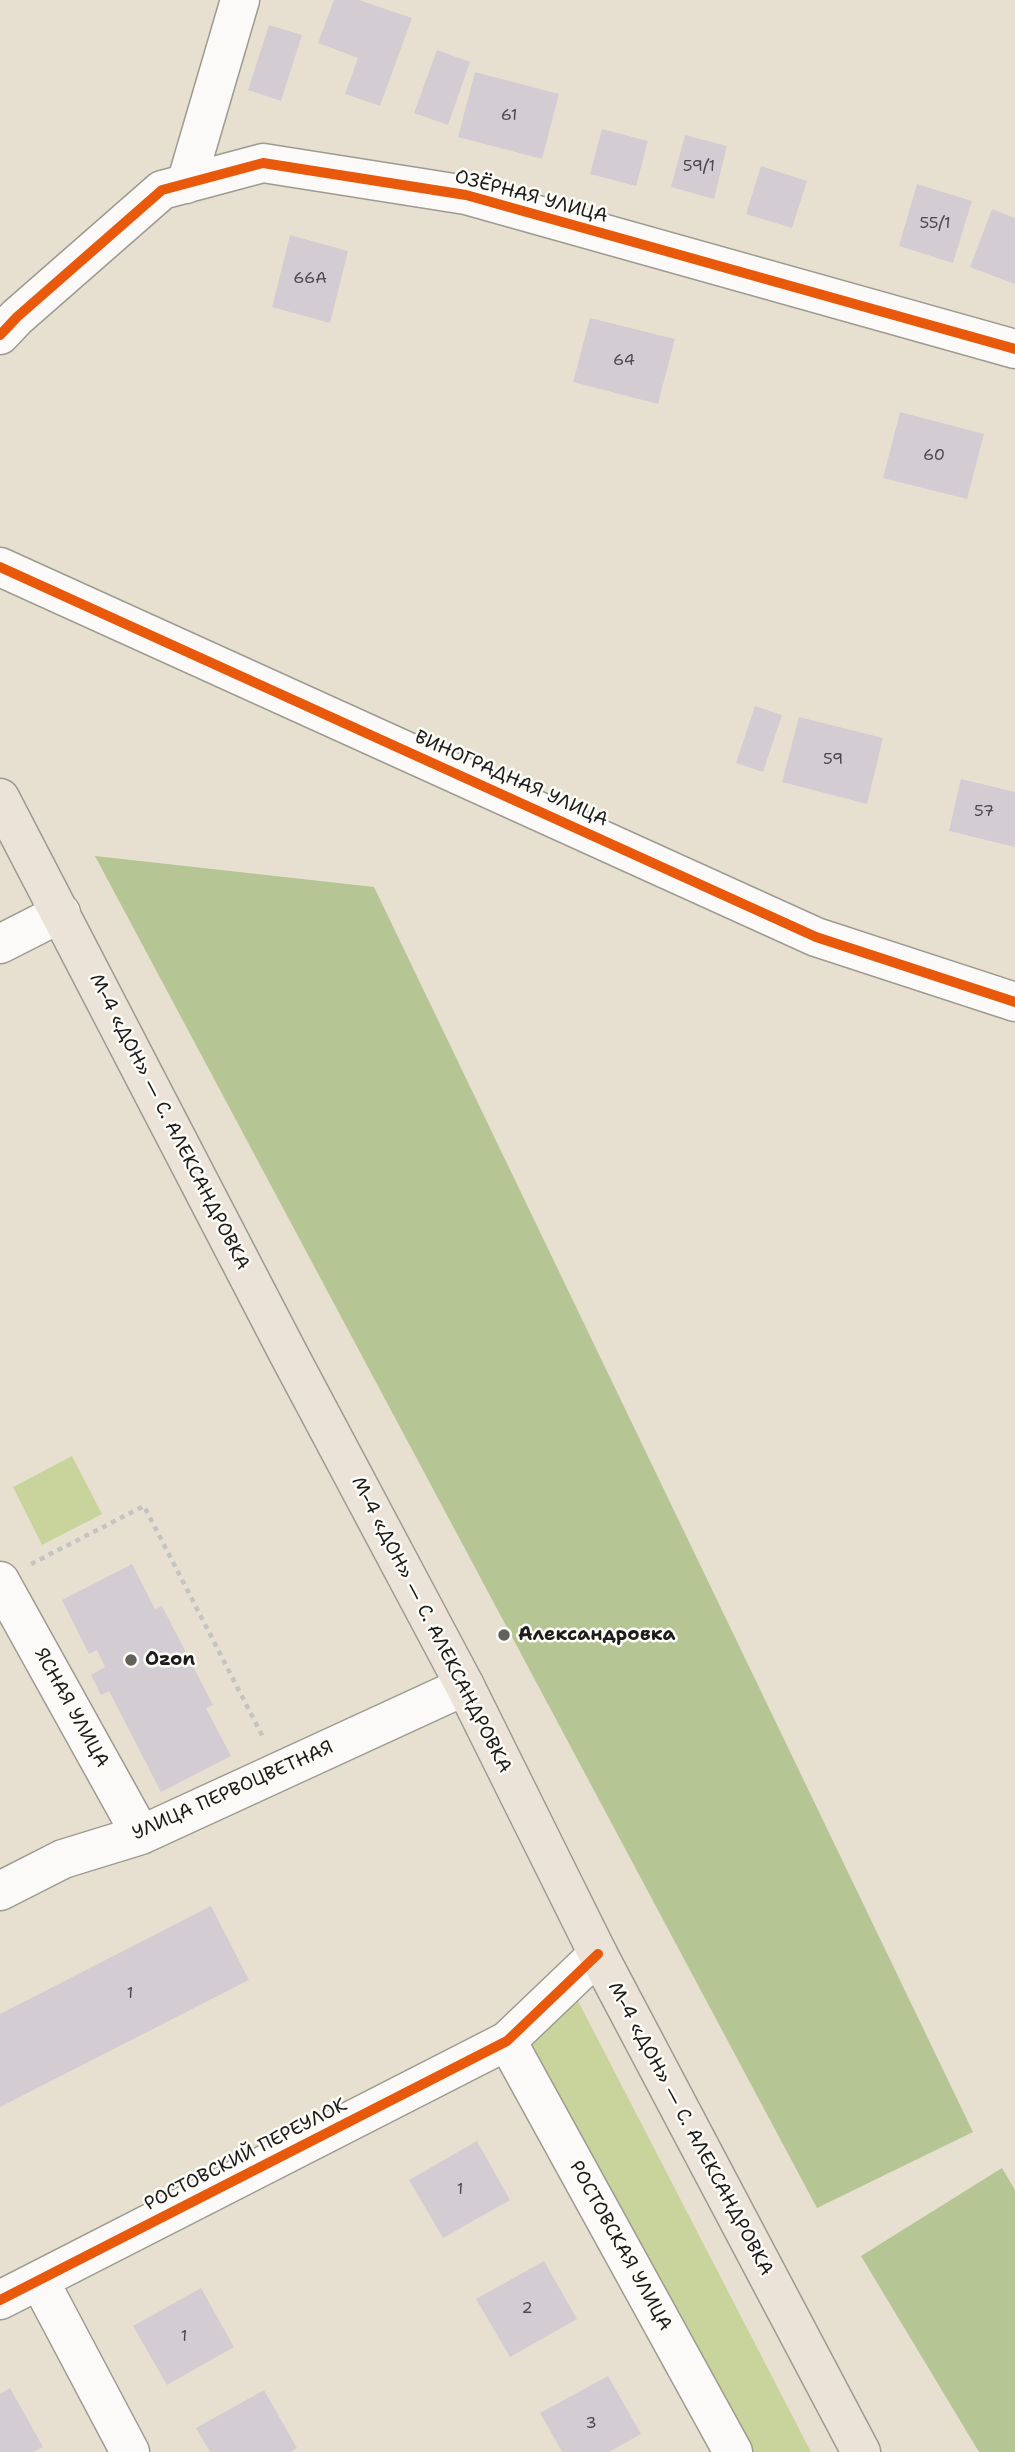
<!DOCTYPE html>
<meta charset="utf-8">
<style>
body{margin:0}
canvas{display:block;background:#e7e0d0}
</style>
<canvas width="1015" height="2452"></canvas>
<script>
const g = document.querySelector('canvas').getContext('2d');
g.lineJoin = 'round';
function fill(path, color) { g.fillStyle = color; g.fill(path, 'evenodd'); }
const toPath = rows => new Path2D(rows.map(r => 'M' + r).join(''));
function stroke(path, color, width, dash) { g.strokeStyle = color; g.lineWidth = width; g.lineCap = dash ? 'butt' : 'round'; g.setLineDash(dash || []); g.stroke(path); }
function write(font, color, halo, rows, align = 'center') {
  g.font = font + ' "Shantell Sans",sans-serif'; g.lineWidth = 5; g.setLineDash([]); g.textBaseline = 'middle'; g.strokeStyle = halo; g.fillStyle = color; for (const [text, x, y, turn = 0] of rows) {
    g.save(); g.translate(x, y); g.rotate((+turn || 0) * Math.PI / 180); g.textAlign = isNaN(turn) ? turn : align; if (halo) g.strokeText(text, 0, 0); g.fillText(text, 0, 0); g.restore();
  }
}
fill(toPath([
 [72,1456,102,1514,42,1545,13,1487],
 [577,1999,811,2452,746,2452,529,2047]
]), '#c9d49c');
fill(toPath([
 [95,856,374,887,973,2132,817,2208],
 [1002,2168,1015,2190,1015,2452,979,2452,861,2256]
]), '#b5c594');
fill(toPath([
 [334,0,359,0,412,18,380,106,345,94,358,58,318,43],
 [269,25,302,35,281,101,248,90],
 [437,50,470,62,448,125,414,113],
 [475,72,559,94,542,159,458,137],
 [602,129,648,141,636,186,590,174],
 [685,135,727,146,714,199,671,187],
 [761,166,807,181,792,228,746,214],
 [917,184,972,201,953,263,899,246],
 [992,209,1015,218,1015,284,970,267],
 [290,235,348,251,330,323,272,307],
 [590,318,675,339,658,404,573,382],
 [900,412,984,434,967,499,883,478],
 [755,706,782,715,763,772,736,763],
 [799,717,883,738,867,804,782,782],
 [961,779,1015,792,1015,847,949,831],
 [132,1564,155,1609,162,1606,213,1705,206,1708,231,1756,161,1792,109,1691,101,1695,91,1675,105,1667,97,1650,89,1654,62,1600],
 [211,1906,249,1980,0,2107,0,2014],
 [477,2141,510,2200,443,2238,409,2180],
 [544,2261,577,2319,510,2357,476,2299],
 [201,2288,234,2347,167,2385,133,2326],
 [608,2376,641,2434,609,2452,562,2452,540,2413],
 [10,2388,43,2447,33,2452,0,2452,0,2394],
 [264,2390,297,2448,291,2452,210,2452,196,2428]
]), '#d3cdd3');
const minor = toPath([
 [186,184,240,0],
 [0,335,17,317,162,190,263,163,466,195,1015,349],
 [0,567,816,937,1015,1002],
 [0,944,61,913],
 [0,1581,141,1835],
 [0,1891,63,1859,141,1835,465,1686],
 [507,2041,733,2452],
 [39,2280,130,2452],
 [0,2300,507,2041,598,1954]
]);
const major = toPath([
 [0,798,288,1353,465,1686,598,1954,861,2452]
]);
stroke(minor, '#9e9a91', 41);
stroke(major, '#9e9a91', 41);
stroke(toPath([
 [31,1564,144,1506,264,1739]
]), '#c6c4c1', 4.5, [5, 5]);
stroke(minor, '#fbfaf8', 38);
stroke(major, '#ebe3d8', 38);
stroke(toPath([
 [0,335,17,317,162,190,263,163,466,195,1015,349],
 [0,567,816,937,1015,1002],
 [0,2300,507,2041,598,1954]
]), '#e8590c', 10);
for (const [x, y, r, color] of [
 [504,1635,7,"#63615b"],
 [131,1660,7,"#63615b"]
]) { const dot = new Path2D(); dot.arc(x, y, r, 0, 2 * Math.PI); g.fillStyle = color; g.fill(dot); stroke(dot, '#fdfcf7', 2.5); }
write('16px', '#4a484a', null, [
 ["61",509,116],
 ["59/1",699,167],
 ["55/1",935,224],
 ["66А",310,279],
 ["64",624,361],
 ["60",934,456],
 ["59",833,760],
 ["57",984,812],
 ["1",130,1994],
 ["1",460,2190],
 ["2",527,2309],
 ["1",184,2337],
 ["3",591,2424]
]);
write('19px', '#1c1c1c', '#fdfcf7', [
 ["ОЗЁРНАЯ УЛИЦА",531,197,15],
 ["ВИНОГРАДНАЯ УЛИЦА",511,779,24],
 ["М-4 «ДОН» — С. АЛЕКСАНДРОВКА",169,1122,63],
 ["М-4 «ДОН» — С. АЛЕКСАНДРОВКА",431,1625,63],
 ["ЯСНАЯ УЛИЦА",71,1708,61],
 ["УЛИЦА ПЕРВОЦВЕТНАЯ",233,1791,-24],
 ["М-4 «ДОН» — С. АЛЕКСАНДРОВКА",690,2129,62],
 ["РОСТОВСКИЙ ПЕРЕУЛОК",246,2155,-27],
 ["РОСТОВСКАЯ УЛИЦА",620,2246,61]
]);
write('bold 19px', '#1c1c1c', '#fdfcf7', [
 ["Александровка",518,1635],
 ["Ozon",145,1660]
], 'left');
</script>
